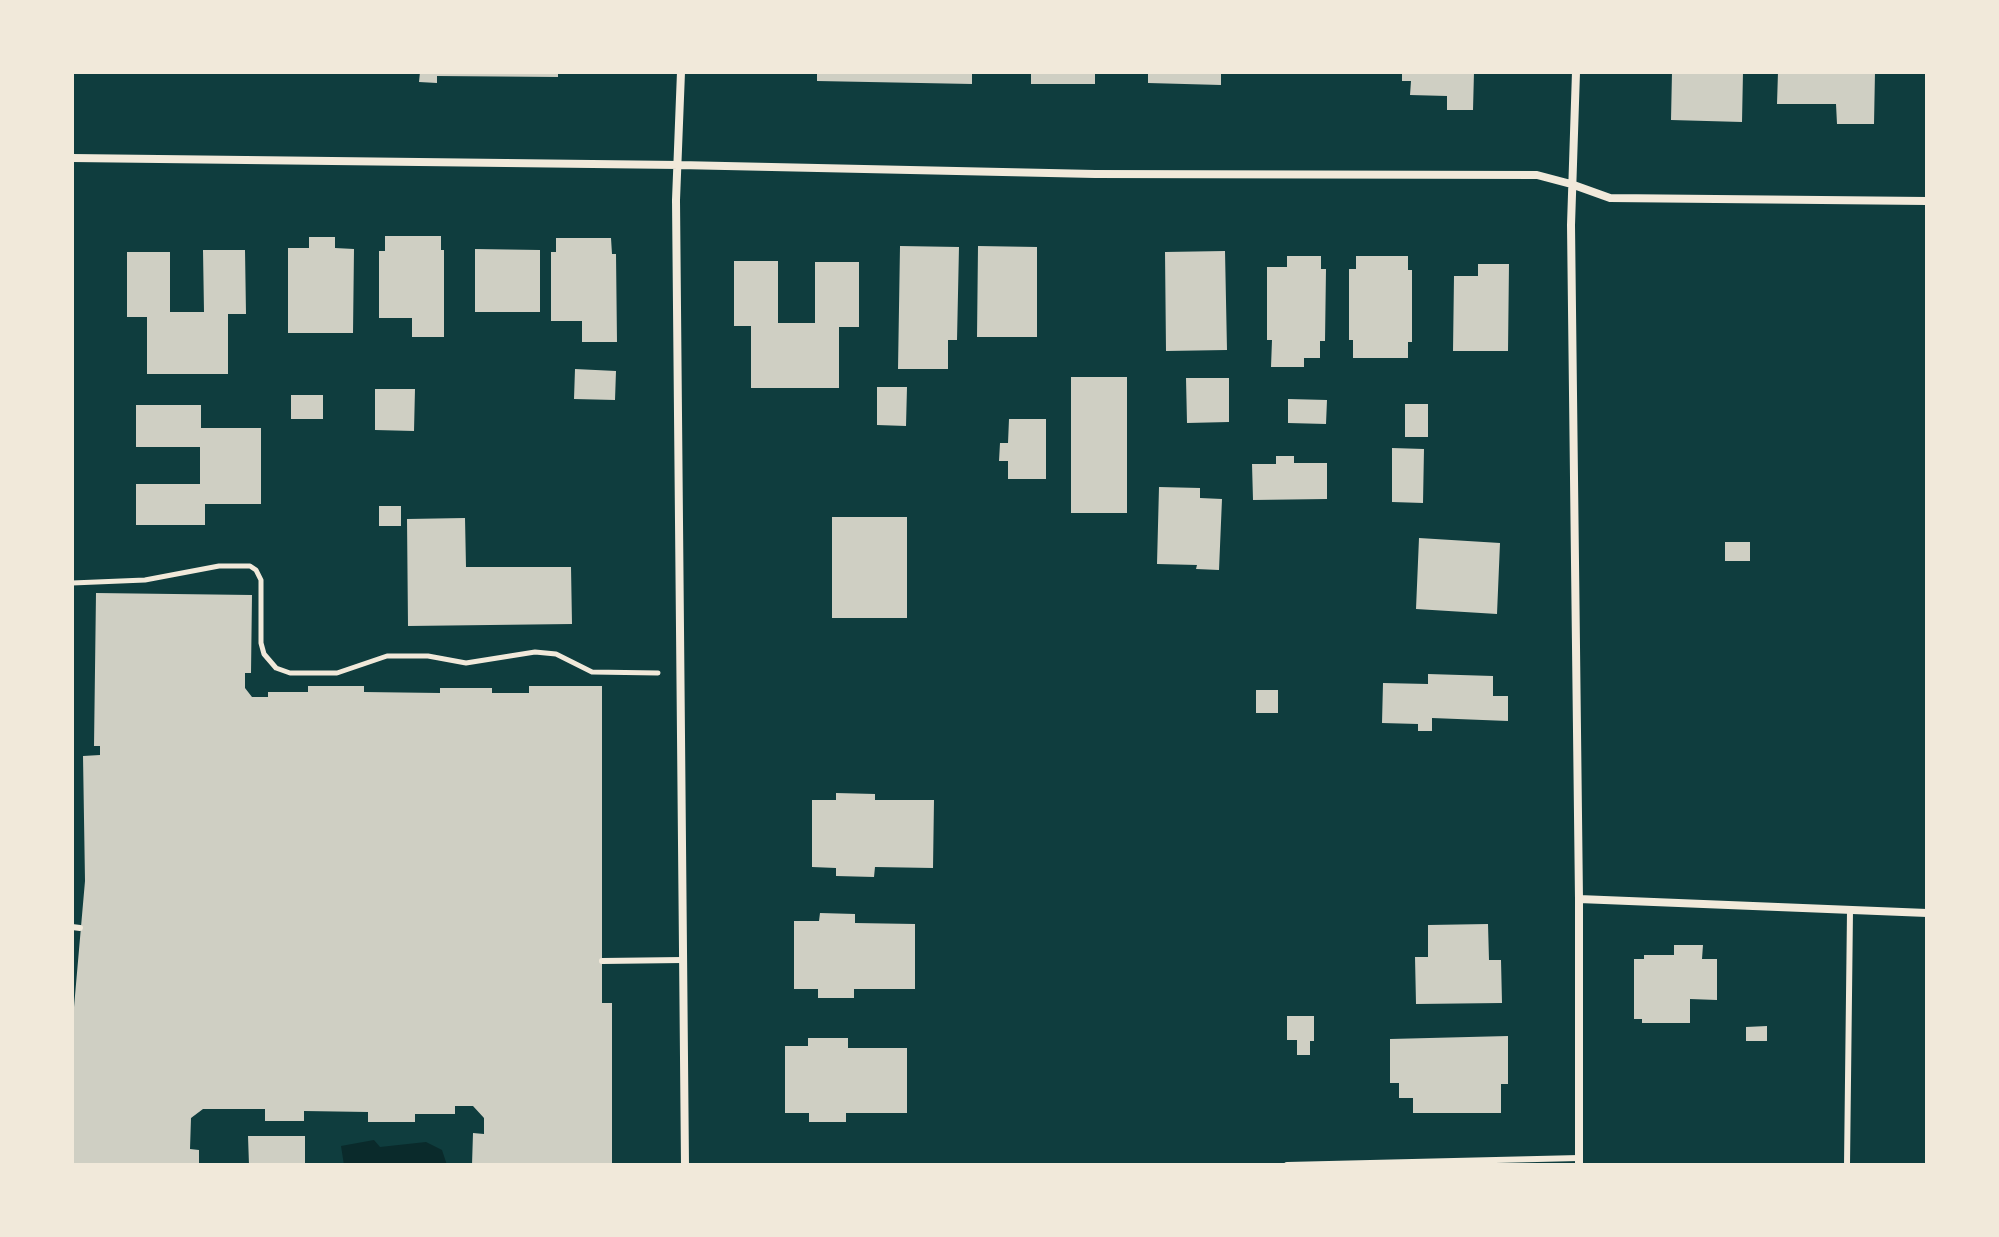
<!DOCTYPE html>
<style>
body{margin:0}
#map{position:relative;width:1999px;height:1237px;overflow:hidden;background:#0f3d3e;font-family:"Exo 2",sans-serif}
canvas{display:block}
.frame{position:absolute;inset:0;border:74px solid #f1e9da;pointer-events:none}
</style>
<div id="map">
<canvas width="1999" height="1237"></canvas>
<div class="frame"></div>
</div>
<script>
const g = document.querySelector('canvas').getContext('2d');
g.lineJoin = 'round';
function fill(path, color) { g.fillStyle = color; g.fill(path, 'evenodd'); }
const toPath = rows => new Path2D(rows.map(r => 'M' + r).join(''));
function stroke(path, color, width, dash) { g.strokeStyle = color; g.lineWidth = width; g.lineCap = dash ? 'butt' : 'round'; g.setLineDash(dash || []); g.stroke(path); }
fill(toPath([
 [374,1140,380,1147,426,1142,442,1150,447,1165,344,1165,341,1146]
]), '#0a2a2b');
fill(toPath([
 [420,72,558,72,558,77,437,76,437,83,419,82],
 [817,72,972,72,972,84,817,81],
 [1031,72,1095,72,1095,84,1031,84],
 [1148,72,1221,72,1221,85,1148,83],
 [1402,72,1474,72,1473,110,1447,110,1447,96,1410,95,1411,81,1402,81],
 [1672,72,1743,72,1742,122,1671,120],
 [1778,72,1875,72,1874,124,1837,124,1836,104,1777,104],
 [385,236,441,236,441,250,444,250,444,337,412,337,412,318,379,318,379,251,385,251],
 [309,237,335,237,335,248,354,249,353,333,288,333,288,248,309,248],
 [556,238,611,238,612,254,616,254,617,342,582,342,582,321,551,321,551,252,556,252],
 [900,246,959,247,957,340,948,340,948,369,898,369],
 [978,246,1037,247,1037,337,977,337],
 [475,249,540,250,540,312,475,312],
 [203,250,245,250,246,314,228,314,228,374,147,374,147,317,127,317,127,252,170,252,170,312,204,312],
 [1225,251,1227,350,1166,351,1165,252],
 [1287,256,1321,256,1321,269,1326,269,1325,341,1320,341,1320,358,1304,358,1304,367,1271,367,1272,340,1267,340,1267,267,1287,267],
 [1356,256,1408,256,1408,270,1412,270,1412,342,1408,342,1408,358,1353,358,1353,340,1349,340,1349,269,1356,269],
 [734,261,778,261,778,323,815,323,815,262,859,262,859,327,839,327,839,388,751,388,751,326,734,326],
 [1478,264,1509,264,1508,351,1453,351,1454,276,1478,276],
 [575,369,616,371,615,400,574,399],
 [1071,377,1127,377,1127,513,1071,513],
 [1186,378,1229,378,1229,422,1187,423],
 [877,387,907,387,906,426,877,425],
 [375,389,415,389,414,431,375,430],
 [291,395,323,395,323,419,291,419],
 [1288,399,1327,400,1326,424,1288,423],
 [1405,404,1428,404,1428,437,1405,437],
 [136,405,201,405,201,428,261,428,261,504,205,504,205,525,136,525,136,484,200,484,200,447,136,447],
 [1009,419,1046,419,1046,479,1008,479,1008,461,999,461,1000,443,1008,443],
 [1392,448,1424,449,1423,503,1392,502],
 [1276,456,1294,456,1294,463,1327,463,1327,499,1253,500,1252,464,1276,464],
 [1159,487,1200,488,1200,498,1222,499,1219,570,1196,569,1197,565,1157,564],
 [379,506,401,506,401,526,379,526],
 [832,517,907,517,907,618,832,618],
 [465,518,466,567,571,567,572,624,408,626,407,519],
 [1419,538,1500,543,1497,614,1416,609],
 [1725,542,1750,542,1750,561,1725,561],
 [96,593,252,595,251,673,245,673,245,688,252,697,268,697,268,692,308,692,308,686,364,686,364,692,440,693,440,688,492,688,492,693,529,693,529,686,602,686,602,1003,612,1003,612,1165,472,1165,473,1133,484,1134,484,1118,473,1106,455,1106,455,1114,415,1114,415,1122,368,1122,368,1112,304,1111,304,1121,265,1121,265,1109,203,1109,191,1118,190,1149,199,1150,199,1165,72,1165,72,1007,74,1007,85,881,83,756,100,755,100,746,94,746],
 [1428,674,1493,676,1493,696,1508,696,1508,721,1432,718,1432,731,1418,731,1418,724,1382,723,1383,683,1428,684],
 [1256,690,1278,690,1278,713,1256,713],
 [836,793,875,794,875,800,934,800,933,868,875,867,874,877,836,876,836,868,812,867,812,800,836,800],
 [820,913,855,914,855,923,915,924,915,989,854,989,854,998,818,998,818,989,794,989,794,921,819,921],
 [1488,924,1489,960,1501,960,1502,1003,1416,1004,1415,957,1428,957,1428,925],
 [1674,945,1703,945,1702,959,1717,959,1717,1000,1690,999,1690,1023,1642,1023,1642,1019,1634,1019,1634,959,1644,959,1644,955,1674,955],
 [1287,1016,1314,1016,1314,1041,1310,1041,1310,1055,1297,1055,1297,1040,1287,1040],
 [1767,1026,1767,1041,1746,1041,1746,1027],
 [1508,1036,1508,1084,1501,1084,1501,1113,1413,1113,1413,1098,1399,1098,1399,1083,1390,1083,1390,1039],
 [808,1038,848,1038,848,1048,907,1048,907,1113,846,1113,846,1122,809,1122,809,1113,785,1113,785,1046,808,1046],
 [248,1136,305,1136,305,1165,249,1165]
]), '#cfcfc3');
stroke(toPath([
 [72,583,145,580,219,566,250,566,256,570,261,580,261,643,264,654,276,668,290,673,337,673,387,656,428,656,466,663,535,652,556,654,592,672,658,673]
]), '#f1e9da', 5);
stroke(toPath([
 [72,927,80,928],
 [602,961,682,960],
 [1287,1165,1579,1158],
 [1847,1165,1850,911]
]), '#f1e9da', 6);
stroke(toPath([
 [681,72,676,200,685,1165],
 [1576,72,1571,225,1579,899,1579,1165],
 [72,158,679,165,1095,174,1537,175,1571,184,1610,198,1927,201],
 [1579,899,1927,913]
]), '#f1e9da', 8);
</script>
